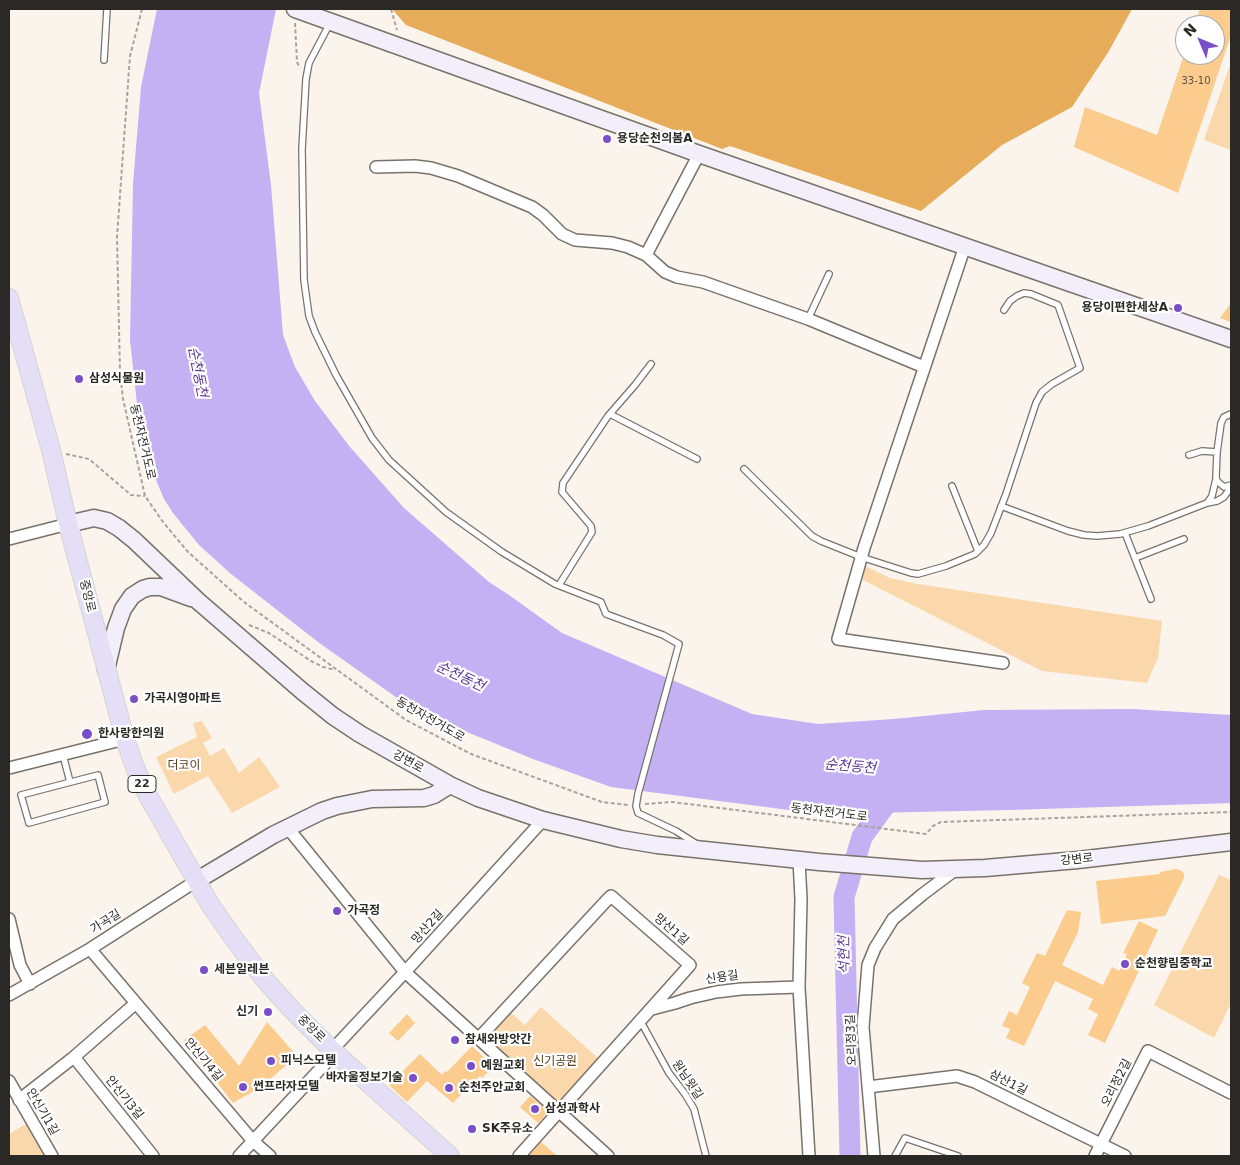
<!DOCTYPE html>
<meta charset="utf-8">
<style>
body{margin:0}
#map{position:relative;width:1240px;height:1165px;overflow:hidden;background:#faf4ec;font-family:"DejaVu Sans",sans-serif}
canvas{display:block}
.frame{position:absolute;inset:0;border:10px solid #2b2926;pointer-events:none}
.north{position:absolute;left:1175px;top:15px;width:50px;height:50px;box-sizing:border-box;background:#fff;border:1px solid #aaa9a8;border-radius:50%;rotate:315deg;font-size:14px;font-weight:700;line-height:20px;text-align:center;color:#2b2926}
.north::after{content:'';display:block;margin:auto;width:18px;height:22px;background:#7a4ec6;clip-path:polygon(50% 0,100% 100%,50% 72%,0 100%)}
</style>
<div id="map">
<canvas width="1240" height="1165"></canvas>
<div class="frame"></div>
<div class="north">N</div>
</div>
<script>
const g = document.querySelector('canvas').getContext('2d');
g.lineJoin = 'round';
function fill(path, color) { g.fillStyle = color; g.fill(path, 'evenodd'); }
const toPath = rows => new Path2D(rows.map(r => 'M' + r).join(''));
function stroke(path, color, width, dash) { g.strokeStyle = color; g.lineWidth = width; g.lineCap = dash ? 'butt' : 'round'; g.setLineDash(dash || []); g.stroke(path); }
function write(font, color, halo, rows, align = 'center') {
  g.font = font + ' "DejaVu Sans","Noto Sans KR",sans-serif'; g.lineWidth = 4.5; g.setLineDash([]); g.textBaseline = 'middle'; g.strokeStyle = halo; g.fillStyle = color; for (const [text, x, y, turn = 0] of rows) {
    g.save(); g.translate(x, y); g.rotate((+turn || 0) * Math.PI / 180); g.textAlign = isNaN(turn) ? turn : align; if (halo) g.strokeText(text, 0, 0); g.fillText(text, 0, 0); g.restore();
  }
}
fill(toPath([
 [1231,62,1231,150,1204,140],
 [865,566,890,578,918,584,1162,621,1158,658,1147,683,1042,671,863,580],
 [202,721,212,738,203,743,210,756,224,748,239,773,259,757,280,787,232,813,208,776,174,794,156,757,197,737,193,723],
 [1219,875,1231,880,1231,1003,1214,1038,1154,1005],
 [541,1007,599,1059,560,1103,550,1099,483,1040,509,1011,525,1025],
 [29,1122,49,1156,9,1156,9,1134]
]), '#fad8ab');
fill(toPath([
 [392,9,1132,9,1109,51,1072,107,1002,145,921,211,730,146,722,149,406,25]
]), '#e6ac5a');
fill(toPath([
 [157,9,276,9,259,93,271,185,283,335,295,367,315,401,350,447,404,508,489,582,509,595,562,633,752,714,818,724,894,719,984,710,1132,709,1231,715,1231,803,1010,810,820,814,611,787,533,759,462,730,400,700,318,642,231,574,199,545,173,513,164,499,156,480,139,422,130,340,133,184,141,87]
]), '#c3b1f4');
stroke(toPath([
 [850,1156,844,897,862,837,896,790]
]), '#c3b1f4', 21);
fill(toPath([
 [1200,9,1231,9,1231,35,1178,193,1074,147,1085,107,1157,135,1184,55,1215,55,1215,25,1194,25],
 [1231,303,1231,322,1220,318],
 [1176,869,1182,871,1184,874,1184,878,1165,916,1101,924,1096,881,1160,874,1160,872],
 [1067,910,1081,912,1078,932,1062,965,1103,985,1112,967,1119,971,1127,954,1123,953,1139,921,1158,930,1105,1043,1088,1035,1098,1014,1088,1009,1093,999,1055,981,1024,1046,1006,1038,1010,1029,1002,1026,1009,1011,1017,1015,1030,987,1022,983,1037,953,1045,956],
 [407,1014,415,1023,398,1041,389,1033],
 [267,1022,297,1056,261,1087,233,1103,184,1040,205,1025,239,1066],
 [472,1046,491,1064,488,1068,490,1070,482,1078,480,1076,472,1085,471,1084,453,1103,427,1081,407,1102,389,1085,420,1054,442,1075,445,1071,447,1072],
 [530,1096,548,1112,538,1123,520,1107],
 [541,1142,557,1156,529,1156]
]), '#fbcc8d');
const lane = toPath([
 [330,23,309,63,306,79,302,149,304,280,309,316,315,332,336,375,372,438,389,460,446,512,502,552,555,584,601,602,606,614,663,635,679,644,638,794,636,806,638,813,676,831,695,843],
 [104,60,107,9],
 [808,319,829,274],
 [610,414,697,459],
 [1231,414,1224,417,1221,423,1217,452,1216,477,1217,481,1224,487,1231,485],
 [1189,455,1202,451,1217,452],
 [744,469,812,536,821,541,861,557,911,573,918,574,946,566,975,554,984,545,991,533,1006,494,1036,403,1042,392,1052,384,1080,368,1058,305,1031,294,1024,293,1017,296,1010,301,1004,310],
 [1216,479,1212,496,1207,503,1217,501,1224,497,1231,487],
 [952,486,978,551],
 [1001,506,1068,531,1084,535,1097,536,1120,534,1148,526,1207,503],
 [1125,533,1151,599],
 [1135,558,1184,539],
 [559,585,592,532,591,526,562,492,563,483,608,416,635,385,651,364],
 [63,755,70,782],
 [98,775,105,802,29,823,21,795,98,775],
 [640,1020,669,1073,685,1094,694,1109,706,1156],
 [895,1156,905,1138,958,1156]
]);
const street = toPath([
 [376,167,415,166,431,168,458,176,532,207,543,215,562,234,575,240,612,243,628,247,646,255,665,272,677,277,703,282,808,319,924,367],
 [965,246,864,548,838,639,1003,663],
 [646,255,699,154],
 [9,539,68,524],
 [9,768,125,739],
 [287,827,405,972,608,1156],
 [799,860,801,899,799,987,809,1156],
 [9,919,20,965,30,984],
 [90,949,253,1141,270,1156],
 [9,995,90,949,196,881],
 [652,1009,675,1003,690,998,716,992,741,989,799,987],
 [478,1039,606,901,611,896,690,965,519,1156],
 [332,1050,405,972,543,820],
 [74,1057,153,1156],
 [9,1081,52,1156],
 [868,1087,957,1076,975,1082,1125,1156],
 [19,1100,74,1057,136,1003],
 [239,1156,335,1053],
 [874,1156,863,1027,868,965,875,948,893,919,923,894,955,870],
 [1095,1156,1148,1051,1231,1093]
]);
const secondary = toPath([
 [295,9,699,154,1231,339],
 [68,524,94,518,107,521,119,528,134,540,198,601,302,691,333,716,360,734,450,785,478,798,543,820,621,839,657,845,819,862,922,870,985,868,1078,860,1231,842],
 [106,670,116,628,123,609,132,596,143,589,150,587,161,587,191,598],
 [196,881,273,835,322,811,337,806,372,799,424,798,434,795,450,785]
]);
const primary = toPath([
 [9,298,51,450,68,524,125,739,136,770,147,794,211,906,235,940,265,980,294,1012,335,1053,450,1156]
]);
stroke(lane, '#78726b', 8);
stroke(street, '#78726b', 14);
stroke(secondary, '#78726b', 19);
stroke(primary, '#d5d4d4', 20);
stroke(toPath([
 [142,9,130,56,117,237,120,373,123,399,145,496,163,522,188,552,244,602,406,720,471,754,602,802,628,805],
 [391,9,397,30],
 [295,23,297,62,300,68],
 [66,454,89,459,131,495,145,496],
 [249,625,269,633,311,661,323,667,335,670],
 [645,804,672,802,926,834,933,826,941,822,1231,812]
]), '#a8a39d', 2, [4, 2.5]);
stroke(lane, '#fff', 5.5);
stroke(street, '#fff', 11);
stroke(secondary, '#f2effa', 16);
stroke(primary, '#e4dff6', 18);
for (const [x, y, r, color] of [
 [607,139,5,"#7a4ec6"],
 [1178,308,5,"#7a4ec6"],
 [79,379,5,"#7a4ec6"],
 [134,699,5,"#7a4ec6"],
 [87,734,6,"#7a4ec6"],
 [337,911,5,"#7a4ec6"],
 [1125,964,5,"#7a4ec6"],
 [204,970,5,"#7a4ec6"],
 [268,1012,5,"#7a4ec6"],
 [455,1040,5,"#7a4ec6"],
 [271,1061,5,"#7a4ec6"],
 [471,1066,5,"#7a4ec6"],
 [413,1078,5,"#7a4ec6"],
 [243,1087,5,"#7a4ec6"],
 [449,1088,5,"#7a4ec6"],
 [535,1109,5,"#7a4ec6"],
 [472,1129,5,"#7a4ec6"]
]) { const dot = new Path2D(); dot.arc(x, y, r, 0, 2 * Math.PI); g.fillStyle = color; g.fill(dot); stroke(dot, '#fff', 2); }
write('10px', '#5f5240', null, [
 ["33-10",1196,81]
]);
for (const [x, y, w] of [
 [142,784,28]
]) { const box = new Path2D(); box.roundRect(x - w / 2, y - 8.5, w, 17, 4); g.fillStyle = '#fff'; g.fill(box); stroke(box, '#2b2926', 1); }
write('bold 11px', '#2b2926', null, [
 ["22",142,784]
]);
write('bold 12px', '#2b2926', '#fff', [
 ["용당순천의봄A",617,139],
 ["용당이편한세상A",1168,308,"right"],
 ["삼성식물원",89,379],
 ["가곡시영아파트",144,699],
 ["한사랑한의원",98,734],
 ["가곡정",347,911],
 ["순천향림중학교",1135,964],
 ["세븐일레븐",214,970],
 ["신기",258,1012,"right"],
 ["참새와방앗간",465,1040],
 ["피닉스모텔",281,1061],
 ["예원교회",481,1066],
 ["바자울정보기술",403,1078,"right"],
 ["썬프라자모텔",253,1087],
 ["순천주안교회",459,1088],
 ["삼성과학사",545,1109],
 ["SK주유소",482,1129]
], 'left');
write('12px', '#2b2926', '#fff', [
 ["동천자전거도로",142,442,77],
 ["중앙로",87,596,76],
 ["동천자전거도로",430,720,30],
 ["강변로",408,762,29],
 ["동천자전거도로",829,813,7],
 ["강변로",1077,860,-6],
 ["가곡길",106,922,-32],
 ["망산2길",428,927,-48],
 ["망산1길",671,930,41],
 ["신용길",722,978,-8],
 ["중앙로",311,1029,45],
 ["오리정3길",852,1040,-92],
 ["안신기4길",203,1060,50],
 ["원님윗길",687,1080,56],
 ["삼산1길",1008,1083,27],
 ["오리정2길",1117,1083,-63],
 ["안신기3길",124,1098,51],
 ["안신기1길",42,1112,60]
]);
write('12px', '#58401d', '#fff', [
 ["더코이",184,766],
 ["신기공원",555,1062]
]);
write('italic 14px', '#593594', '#fff', [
 ["순천동천",197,372,79],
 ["순천동천",460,677,25],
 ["순천동천",850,767,5],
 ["석현천",845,955,-91]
]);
</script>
